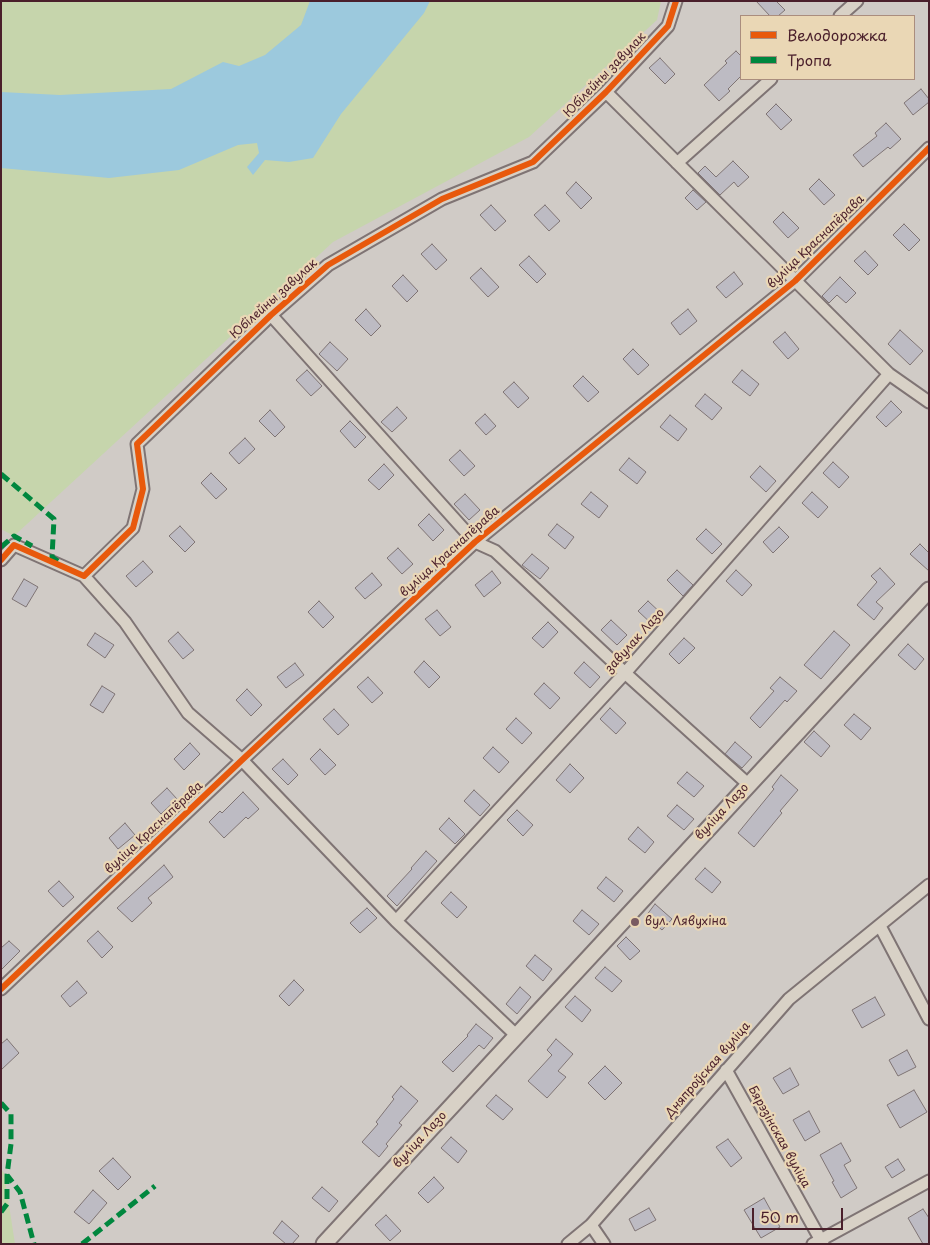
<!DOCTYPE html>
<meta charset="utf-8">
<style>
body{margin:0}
#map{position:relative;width:930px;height:1245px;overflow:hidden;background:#d0cbc6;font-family:"Playpen Sans",sans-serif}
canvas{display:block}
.frame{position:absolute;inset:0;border:2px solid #4a1f2b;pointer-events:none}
.legend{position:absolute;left:740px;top:15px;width:175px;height:65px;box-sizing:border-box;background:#ead7b5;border:1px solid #aa8d7e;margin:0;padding:6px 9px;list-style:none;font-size:15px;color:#4a1f2b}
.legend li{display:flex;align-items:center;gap:10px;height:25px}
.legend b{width:25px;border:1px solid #aa8d7e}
.scale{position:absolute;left:752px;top:1208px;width:91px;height:22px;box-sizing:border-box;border:2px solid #4a1f2b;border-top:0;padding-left:6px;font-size:15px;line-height:18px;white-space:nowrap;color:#4a1f2b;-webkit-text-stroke:4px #ead7b5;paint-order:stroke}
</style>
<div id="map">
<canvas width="930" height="1245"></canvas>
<div class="frame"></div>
<ul class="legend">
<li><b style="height:6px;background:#e8590c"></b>Велодорожка</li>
<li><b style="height:6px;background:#00873e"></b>Тропа</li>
</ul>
<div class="scale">50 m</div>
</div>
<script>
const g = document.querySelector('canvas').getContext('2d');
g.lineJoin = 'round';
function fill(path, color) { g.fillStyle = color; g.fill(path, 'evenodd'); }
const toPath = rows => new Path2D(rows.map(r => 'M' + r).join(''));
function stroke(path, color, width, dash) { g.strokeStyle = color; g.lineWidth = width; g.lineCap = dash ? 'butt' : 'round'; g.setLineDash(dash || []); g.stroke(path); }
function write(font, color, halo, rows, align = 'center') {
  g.font = font + ' "Playpen Sans",sans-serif'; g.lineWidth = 4.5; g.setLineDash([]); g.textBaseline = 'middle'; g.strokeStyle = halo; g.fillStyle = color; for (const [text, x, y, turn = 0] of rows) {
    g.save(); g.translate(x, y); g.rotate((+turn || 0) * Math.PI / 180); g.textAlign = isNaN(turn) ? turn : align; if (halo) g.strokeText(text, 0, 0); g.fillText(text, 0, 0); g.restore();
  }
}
fill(toPath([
 [1,1,661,1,657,20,529,137,333,242,14,536,1,529],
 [1,1169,4,1173,15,1244,1,1244]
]), '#c6d5ac');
fill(toPath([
 [310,1,430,1,424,13,341,114,313,158,289,162,265,160,253,175,247,167,259,153,257,143,238,145,179,170,109,178,1,168,1,92,60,95,171,89,223,62,239,66,265,55,301,25]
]), '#9cc9dd');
const building = toPath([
 [756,1,776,1,785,10,778,16,770,16,756,1],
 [736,51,741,56,741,76,728,89,730,91,719,101,704,85,727,63,725,61,736,51],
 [660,58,675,74,665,84,649,68,660,58],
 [921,89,929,99,929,102,913,115,904,103,921,89],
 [776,104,792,120,781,130,766,114,776,104],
 [886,123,901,139,890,149,888,147,863,167,853,155,877,136,875,133,886,123],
 [733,161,749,177,738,187,734,182,720,195,698,173,705,166,716,177,733,161],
 [819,179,835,195,824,205,809,189,819,179],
 [576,182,592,198,581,209,566,193,576,182],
 [693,190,706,202,697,210,685,198,693,190],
 [491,205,506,221,495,231,480,215,491,205],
 [545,205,560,221,549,231,534,215,545,205],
 [783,212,799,228,788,238,773,222,783,212],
 [904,224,920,240,909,251,893,235,904,224],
 [432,244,447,260,436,270,421,254,432,244],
 [865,251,878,265,868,275,854,261,865,251],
 [529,256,546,274,537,283,519,265,529,256],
 [481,268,499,287,488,297,470,278,481,268],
 [734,272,743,284,726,298,716,287,734,272],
 [403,275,418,291,407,302,392,286,403,275],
 [840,277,856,293,846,303,837,295,829,303,822,296,840,277],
 [366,309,381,326,371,336,355,320,366,309],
 [688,309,697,321,680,335,671,323,688,309],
 [900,330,923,351,910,365,888,344,900,330],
 [785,332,799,349,788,359,773,342,785,332],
 [330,342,348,359,337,371,319,354,330,342],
 [633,349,649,365,638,375,623,359,633,349],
 [307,370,322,386,311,396,296,380,307,370],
 [742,370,759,384,750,396,732,382,742,370],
 [583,376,599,392,588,402,573,386,583,376],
 [514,382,529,398,518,408,503,392,514,382],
 [705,394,722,408,712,420,695,406,705,394],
 [891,401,902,412,886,427,876,417,891,401],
 [397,407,407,418,392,432,381,422,397,407],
 [270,410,285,427,275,437,259,421,270,410],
 [485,414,496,426,486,435,475,423,485,414],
 [670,415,687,429,678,441,660,427,670,415],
 [350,421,366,437,355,448,340,431,350,421],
 [245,438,255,449,239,464,229,453,245,438],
 [460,450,475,466,464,476,449,460,460,450],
 [629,458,646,472,637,484,619,470,629,458],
 [833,462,849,477,839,488,823,473,833,462],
 [384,464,394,475,379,490,368,480,384,464],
 [760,466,776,481,766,492,750,477,760,466],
 [211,473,227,489,216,499,201,483,211,473],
 [591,492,608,506,599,518,581,504,591,492],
 [812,492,828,507,818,518,802,503,812,492],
 [465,494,480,510,469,520,454,504,465,494],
 [429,514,444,530,433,541,418,525,429,514],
 [557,524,574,537,565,549,548,535,557,524],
 [180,526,195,542,185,552,169,536,180,526],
 [779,527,789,537,773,553,763,542,779,527],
 [706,529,722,544,712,554,696,539,706,529],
 [920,544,929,553,929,571,910,554,920,544],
 [398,548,413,564,402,574,387,558,398,548],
 [532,554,549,568,540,579,522,565,532,554],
 [143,561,153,572,136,587,126,576,143,561],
 [880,568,895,584,876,602,883,608,874,620,857,605,877,582,871,576,880,568],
 [677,570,693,585,683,596,667,580,677,570],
 [736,570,752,585,742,596,726,581,736,570],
 [492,571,501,583,484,597,475,585,492,571],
 [372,573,382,585,365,599,355,588,372,573],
 [24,579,38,587,26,607,12,599,24,579],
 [319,601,334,617,323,628,308,612,319,601],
 [648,601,664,616,654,626,638,611,648,601],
 [437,610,451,627,440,636,425,619,437,610],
 [611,620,627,635,617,645,601,630,611,620],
 [548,622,558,632,543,648,532,638,548,622],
 [834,631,850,645,821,679,804,665,834,631],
 [178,632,194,650,183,659,168,641,178,632],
 [95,633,114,645,105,658,87,645,95,633],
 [684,638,695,648,679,664,669,654,684,638],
 [908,644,924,659,915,670,898,655,908,644],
 [424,661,440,677,429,688,414,672,424,661],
 [584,662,600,677,590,688,574,673,584,662],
 [295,663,304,675,286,688,277,677,295,663],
 [368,677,383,693,372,703,357,687,368,677],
 [780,677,797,691,787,702,785,700,760,728,750,718,774,691,770,688,780,677],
 [544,683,560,698,550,709,534,694,544,683],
 [102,686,115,694,103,713,90,705,102,686],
 [247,689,262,705,251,716,236,700,247,689],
 [610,708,626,723,616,734,600,719,610,708],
 [334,709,349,725,338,735,323,719,334,709],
 [854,714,871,728,861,740,844,725,854,714],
 [516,718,532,733,522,744,506,729,516,718],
 [814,731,830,746,821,757,804,742,814,731],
 [735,742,752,757,742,768,725,754,735,742],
 [190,743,200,754,184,770,174,759,190,743],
 [493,747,509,762,499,773,483,758,493,747],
 [320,749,336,765,325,775,310,759,320,749],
 [283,759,298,775,288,785,272,769,283,759],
 [570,764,584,778,570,793,556,780,570,764],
 [687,772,704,786,694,797,677,783,687,772],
 [781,775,798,790,780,811,782,813,754,847,738,833,774,789,772,787,781,775],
 [167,788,177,799,161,814,151,803,167,788],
 [474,790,490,805,480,816,464,801,474,790],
 [243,792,259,809,248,819,246,817,224,838,209,822,220,811,222,813,243,792],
 [677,805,694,819,684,830,667,816,677,805],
 [517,810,533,825,523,836,507,820,517,810],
 [449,818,465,834,455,844,439,829,449,818],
 [125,823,135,835,118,849,109,838,125,823],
 [638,827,654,842,645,853,628,839,638,827],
 [426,851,437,861,397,906,387,896,412,869,411,868,426,851],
 [164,865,173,877,148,898,152,903,132,922,117,908,164,865],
 [705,868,721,882,712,893,695,879,705,868],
 [606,877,623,891,614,902,597,888,606,877],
 [59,881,74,897,63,907,48,891,59,881],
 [451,892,467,907,457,918,441,903,451,892],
 [655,904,672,919,662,930,646,916,655,904],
 [367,908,377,918,360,933,350,923,367,908],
 [582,910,599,924,589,935,573,921,582,910],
 [98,931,113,947,102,958,87,941,98,931],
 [626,937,640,951,630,960,617,946,626,937],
 [9,941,20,951,1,970,1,948,9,941],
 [535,955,552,969,543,981,526,966,535,955],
 [605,967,622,981,612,992,595,978,605,967],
 [294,980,304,990,289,1006,279,996,294,980],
 [77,981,87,993,70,1007,61,996,77,981],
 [520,987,531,997,517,1014,506,1004,520,987],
 [575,996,591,1010,582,1022,565,1007,575,996],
 [875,997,885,1015,862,1028,852,1010,875,997],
 [476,1024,493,1038,484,1049,479,1045,453,1072,442,1062,468,1036,467,1035,476,1024],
 [7,1039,19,1053,1,1070,1,1044,7,1039],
 [556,1039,573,1054,558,1071,566,1077,547,1098,528,1081,552,1055,547,1050,556,1039],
 [907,1050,916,1067,898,1076,889,1060,907,1050],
 [605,1066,622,1083,605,1100,588,1083,605,1066],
 [790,1068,799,1085,783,1094,773,1078,790,1068],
 [401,1086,418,1101,399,1123,402,1125,386,1144,388,1146,379,1157,362,1142,378,1124,376,1122,394,1099,392,1097,401,1086],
 [914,1090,927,1112,900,1128,887,1105,914,1090],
 [496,1095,513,1109,503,1120,486,1106,496,1095],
 [809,1111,820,1132,805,1141,793,1120,809,1111],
 [451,1137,467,1151,458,1163,441,1148,451,1137],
 [728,1139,742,1158,731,1167,716,1147,728,1139],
 [841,1143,851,1161,844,1165,857,1188,841,1198,832,1182,834,1181,820,1155,841,1143],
 [113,1158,131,1177,118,1190,99,1171,113,1158],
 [898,1159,905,1170,892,1178,885,1167,898,1159],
 [434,1177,444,1188,428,1203,418,1193,434,1177],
 [322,1187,338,1201,329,1212,312,1198,322,1187],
 [93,1190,107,1203,89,1224,74,1212,93,1190],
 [764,1198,780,1227,761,1238,744,1210,764,1198],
 [649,1208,656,1220,635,1231,629,1219,649,1208],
 [923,1209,929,1218,929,1244,923,1244,908,1218,923,1209],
 [386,1215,401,1231,390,1241,375,1225,386,1215],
 [282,1221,299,1236,292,1244,286,1244,273,1233,282,1221]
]);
fill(building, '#bdbbc3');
stroke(building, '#7f7474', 1);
const minor = toPath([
 [840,16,857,1],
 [606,92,889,374,929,402],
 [677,163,771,79],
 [271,315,475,542,495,551,625,673,748,784],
 [1,560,14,545,84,576,133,528,143,489,137,444,271,315,328,265,442,199,533,162,606,92,668,26,676,1],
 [84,576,125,622,188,713,242,760,396,921,517,1036],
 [396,921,625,673,889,374],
 [880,926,929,1019],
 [1,989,242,760,475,542,795,281,929,148],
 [726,1070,823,1244],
 [591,1225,604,1244],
 [568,1244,591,1225,789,999,929,885],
 [813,1244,929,1181]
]);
const secondary = toPath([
 [324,1244,929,590]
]);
stroke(minor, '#7f7474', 15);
stroke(secondary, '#7f7474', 19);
stroke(minor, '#d8d1c6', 11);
stroke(secondary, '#d8d1c6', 15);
stroke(toPath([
 [1,474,54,519,52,557,58,561],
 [1,547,14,536,32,546],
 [1,1103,11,1114,11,1144,7,1175,20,1192,34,1244],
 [1,1212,7,1204,7,1175],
 [82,1244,155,1186]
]), '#00873e', 5, [10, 5]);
stroke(toPath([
 [1,560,14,545,84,576,133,528,143,489,137,444,271,315,328,265,442,199,533,162,606,92,668,26,676,1],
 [1,989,242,760,475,542,795,281,929,148]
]), '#e8590c', 6);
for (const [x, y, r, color] of [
 [635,922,5,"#795b61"]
]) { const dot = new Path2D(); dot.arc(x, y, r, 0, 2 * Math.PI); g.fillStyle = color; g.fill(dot); stroke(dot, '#ead7b5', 2); }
write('12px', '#4a1f2b', '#ead7b5', [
 ["Юбілейны завулак",605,75,-46],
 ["вуліца Краснапёрава",816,242,-44],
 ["Юбілейны завулак",274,299,-42],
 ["вуліца Краснапёрава",450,552,-42],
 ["завулак Лазо",635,641,-48],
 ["вуліца Лазо",722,812,-47],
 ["вуліца Краснапёрава",154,828,-43],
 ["Дняпроўская вуліца",708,1070,-49],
 ["Бярэзінская вуліца",779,1137,61],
 ["вуліца Лазо",420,1140,-47]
]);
write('12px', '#4a1f2b', '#ead7b5', [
 ["вул. Лявухіна",645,922]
], 'left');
</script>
